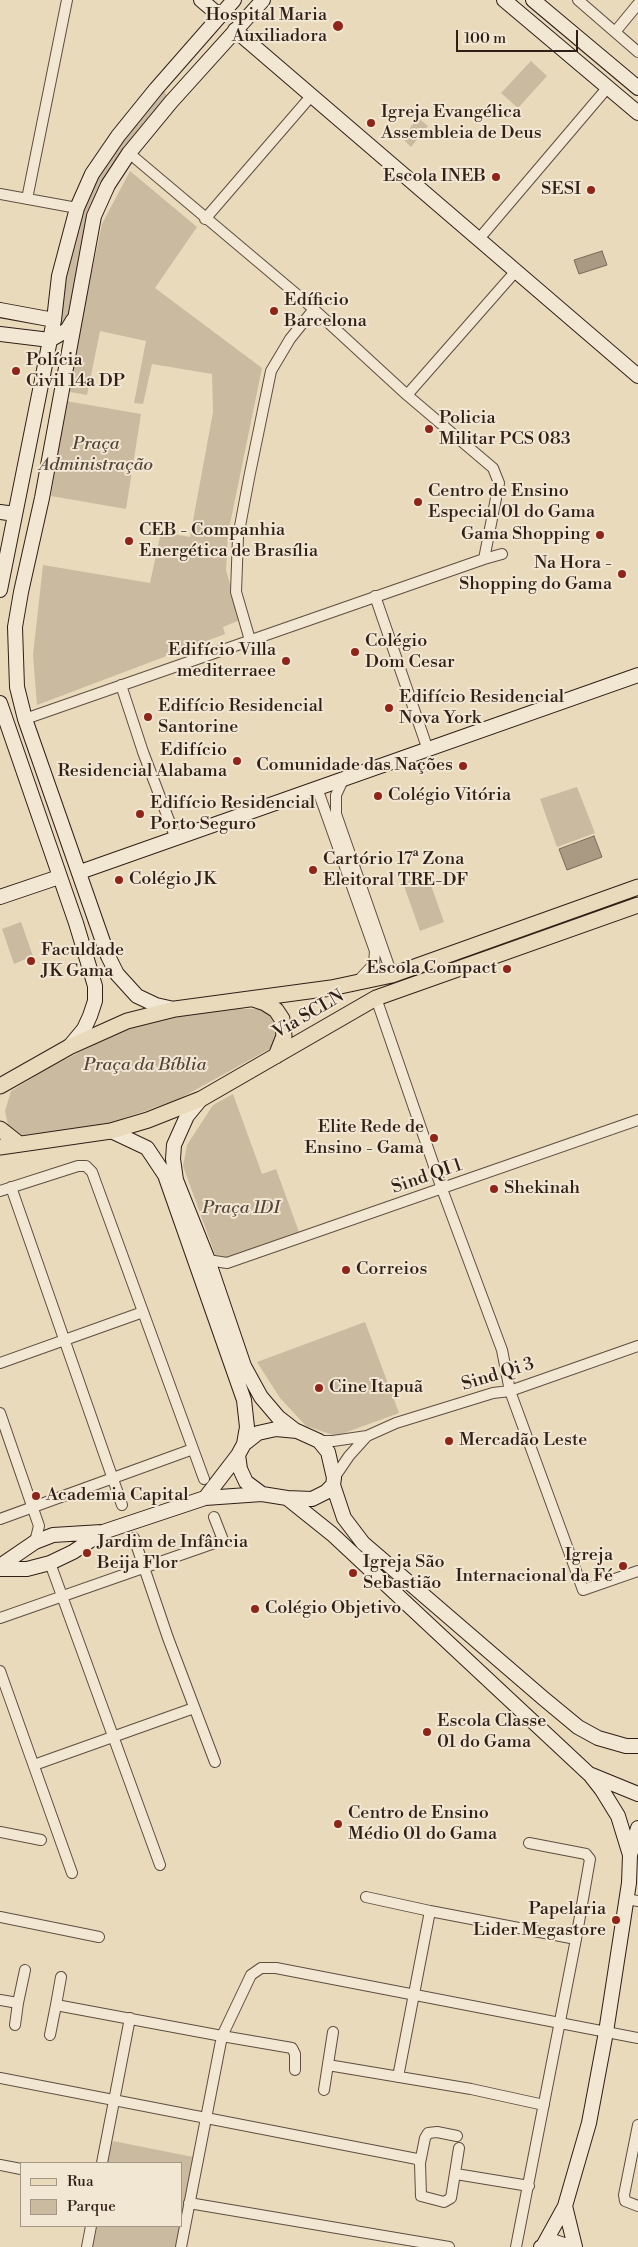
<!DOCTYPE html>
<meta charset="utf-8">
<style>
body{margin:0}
#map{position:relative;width:638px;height:2247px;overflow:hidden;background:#e9dabc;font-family:"Libre Bodoni",serif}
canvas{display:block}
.legend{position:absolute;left:20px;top:2162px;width:162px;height:65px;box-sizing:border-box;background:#f1e7d3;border:1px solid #a49787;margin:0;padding:6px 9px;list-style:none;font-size:15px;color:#301f16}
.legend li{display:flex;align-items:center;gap:10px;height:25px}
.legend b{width:25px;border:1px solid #a49787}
.scale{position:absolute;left:456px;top:30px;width:122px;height:22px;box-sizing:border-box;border:2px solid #301f16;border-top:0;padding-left:6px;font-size:15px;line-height:18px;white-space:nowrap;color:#301f16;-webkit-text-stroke:4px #f1e7d3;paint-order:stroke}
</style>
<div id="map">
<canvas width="638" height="2247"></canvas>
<ul class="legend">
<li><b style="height:6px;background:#e9dabc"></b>Rua</li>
<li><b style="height:14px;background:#cabaa0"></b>Parque</li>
</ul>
<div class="scale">100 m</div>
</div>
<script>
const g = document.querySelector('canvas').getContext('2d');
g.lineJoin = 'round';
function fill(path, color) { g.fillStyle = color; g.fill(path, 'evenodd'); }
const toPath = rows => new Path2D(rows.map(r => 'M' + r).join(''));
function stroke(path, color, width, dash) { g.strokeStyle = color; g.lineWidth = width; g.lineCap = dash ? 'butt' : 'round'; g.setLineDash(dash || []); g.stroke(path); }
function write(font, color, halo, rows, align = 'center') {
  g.font = font + ' "Libre Bodoni",serif'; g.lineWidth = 4; g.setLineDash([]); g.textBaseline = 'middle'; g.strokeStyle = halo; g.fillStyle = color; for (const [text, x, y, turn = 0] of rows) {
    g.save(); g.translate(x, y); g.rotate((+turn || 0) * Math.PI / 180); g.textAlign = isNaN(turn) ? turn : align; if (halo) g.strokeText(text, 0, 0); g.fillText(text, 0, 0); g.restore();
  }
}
fill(toPath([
 [531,61,547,76,518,108,501,93],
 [164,90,167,96,148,119,143,130,112,172,69,317,56,330,70,249,78,214,114,146],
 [418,118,428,126,411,147,402,138],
 [130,171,197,227,155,288,262,368,228,534,226,570,240,620,223,627,225,634,37,705,33,655,43,565,150,583,161,532,190,537,213,412,212,374,152,364,143,404,134,403,146,341,100,331,87,395,70,392,80,327,102,224],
 [66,401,141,414,126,509,51,496],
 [577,787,595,833,557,847,540,799],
 [427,874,444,922,420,931,403,883],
 [21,922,33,956,14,964,2,929],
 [228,1009,268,1009,278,1024,273,1047,177,1100,95,1128,22,1135,8,1125,5,1111,11,1091,47,1069,126,1028,159,1019],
 [233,1094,262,1174,276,1169,299,1232,225,1258,216,1257,183,1166,187,1145,213,1105],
 [365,1322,399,1413,336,1436,306,1426,280,1398,257,1362],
 [113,2141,193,2157,178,2247,90,2247,95,2226,181,2226,181,2163,107,2163]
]), '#cabaa0');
const water = toPath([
 [602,251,607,265,579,274,574,260,602,251],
 [594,836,602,857,567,870,559,849,594,836]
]);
fill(water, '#aa9a84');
stroke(water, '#796958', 1);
const street = toPath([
 [578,0,638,52],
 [615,32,638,4],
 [0,194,77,208],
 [27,199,67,0],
 [205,219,312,95],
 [478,240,608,87],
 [407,395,515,272],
 [484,559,502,554],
 [375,596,428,750],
 [250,640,236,592,238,537,249,478,271,371,290,339,314,309],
 [121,685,143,752,176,839],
 [25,719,484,559,499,483,493,468,407,395,307,303,129,153],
 [343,780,336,795,336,814,392,975],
 [317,788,375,951,374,964,358,981],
 [376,998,442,1189,502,1350,510,1391,583,1590,638,1571],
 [11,1187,122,1505],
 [0,1191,78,1166,86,1166,92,1172,204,1479],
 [208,1260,227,1263,638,1120],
 [0,1363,143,1312],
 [0,1413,39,1526,35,1542],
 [319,1441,333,1441,367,1436,396,1423,493,1393,510,1391,638,1346],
 [334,1478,349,1456,367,1436],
 [0,1519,193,1449],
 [134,1538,168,1638,215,1762],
 [50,1563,160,1865],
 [0,1618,223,1540,214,1517],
 [0,1671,72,1873],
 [34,1765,194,1708],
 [0,1832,41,1840],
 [366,1897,430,1911,398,2077],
 [627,1899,638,1901],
 [430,1911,576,1939],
 [0,1917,99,1937],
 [61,1977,56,2005,222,2036,251,1975,261,1968,276,1968,638,2038],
 [0,2000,18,2003,25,1970],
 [15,2025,18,2003],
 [50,2035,56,2005],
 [328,2065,471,2089,544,2105],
 [0,2078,417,2159,420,2163,421,2196,444,2202,451,2198,459,2148],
 [324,2090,333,2032],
 [638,2125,624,2195,625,2201,638,2206],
 [102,2163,130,2018],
 [420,2163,425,2138,428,2133,437,2132,457,2136],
 [0,2165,21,2169],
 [456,2174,529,2186],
 [189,2203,449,2247],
 [87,2247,91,2226],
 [181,2247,222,2036,292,2048,295,2054,295,2070],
 [516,2247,576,1939,590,1859,586,1854,529,1843]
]);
const secondary = toPath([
 [201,0,220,16],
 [504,0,638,113],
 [533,0,638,88],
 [235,30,638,376],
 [0,310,54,320],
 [0,334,50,340,67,330,73,320],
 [0,512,15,514],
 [0,590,54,320,59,276,77,208,92,174,118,136,156,89,234,0],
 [0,703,76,923,95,986,95,1001,90,1016,84,1029,69,1047],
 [80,872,638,675],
 [0,897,59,877],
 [174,1009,156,1005,137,996,117,974,108,956,25,719,17,687,15,627,21,592,42,498,94,216,108,185,129,153,171,102,263,0],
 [201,1099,187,1116,174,1145,173,1159,176,1180,208,1260,244,1366,261,1397,278,1417,296,1431],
 [111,1131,147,1148,165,1175,244,1400,247,1427,244,1444],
 [333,1485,344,1518,363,1543,543,1698,578,1727,598,1738,626,1746,638,1746],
 [205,1498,238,1455],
 [287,1498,312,1499,326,1492,333,1485,334,1478,328,1452,319,1441,297,1431,276,1429,258,1433,244,1444,238,1455,240,1469,246,1482,262,1494,287,1498,332,1534,589,1774,638,1794],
 [0,1566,35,1542,53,1535,102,1532],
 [0,1569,27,1569,50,1563,73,1552,103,1532,205,1498,262,1494],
 [630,1855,638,1828],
 [565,2206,575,2247],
 [543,2246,565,2206,589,2123,606,2032,629,1883,630,1855,618,1816,602,1790,591,1776],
 [541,2247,555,2242,570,2247]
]);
const primary = toPath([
 [253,999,265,1003,276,1010,282,1019,284,1036,276,1056],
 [0,1086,69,1047,127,1021,175,1009,331,988,392,975,638,887],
 [0,1129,19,1144],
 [0,1147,111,1131,148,1120,201,1099,376,998,638,905]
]);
stroke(street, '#5e4e40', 12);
stroke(secondary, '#301f16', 16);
stroke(primary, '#301f16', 17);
stroke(street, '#f1e7d3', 10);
stroke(secondary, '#f1e7d3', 14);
stroke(primary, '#e9dabc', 15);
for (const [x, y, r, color] of [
 [338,26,6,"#8f2418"],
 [371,123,5,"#8f2418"],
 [496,177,5,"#8f2418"],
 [591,190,5,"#8f2418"],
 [274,311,5,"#8f2418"],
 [16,371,5,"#8f2418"],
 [429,429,5,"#8f2418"],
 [418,502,5,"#8f2418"],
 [600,535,5,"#8f2418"],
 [129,541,5,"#8f2418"],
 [622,574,5,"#8f2418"],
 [355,652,5,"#8f2418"],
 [286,661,5,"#8f2418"],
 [389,708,5,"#8f2418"],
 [148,717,5,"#8f2418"],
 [237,761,5,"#8f2418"],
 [463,766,5,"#8f2418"],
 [378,796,5,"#8f2418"],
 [140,814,5,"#8f2418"],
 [313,870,5,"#8f2418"],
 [119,880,5,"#8f2418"],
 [31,961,5,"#8f2418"],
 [507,969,5,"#8f2418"],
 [434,1138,5,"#8f2418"],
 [494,1189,5,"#8f2418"],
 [346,1270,5,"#8f2418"],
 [319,1388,5,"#8f2418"],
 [449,1441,5,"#8f2418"],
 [36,1496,5,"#8f2418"],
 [87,1553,5,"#8f2418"],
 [623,1566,5,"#8f2418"],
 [353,1573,5,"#8f2418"],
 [255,1609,5,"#8f2418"],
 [427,1732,5,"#8f2418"],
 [338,1824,5,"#8f2418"],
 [616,1920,5,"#8f2418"]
]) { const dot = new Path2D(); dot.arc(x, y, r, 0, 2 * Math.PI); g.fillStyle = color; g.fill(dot); stroke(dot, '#f1e7d3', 2); }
write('18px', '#301f16', '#f1e7d3', [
 ["Hospital Maria",327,16,"right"],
 ["Auxiliadora",327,37,"right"],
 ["Igreja Evangélica",381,113],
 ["Assembleia de Deus",381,134],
 ["Escola INEB",486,177,"right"],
 ["SESI",581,190,"right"],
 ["Edíficio",284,301],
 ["Barcelona",284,322],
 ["Polícia",26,361],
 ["Civil 14a DP",26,382],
 ["Policia",439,419],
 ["Militar PCS 083",439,440],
 ["Centro de Ensino",428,492],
 ["Especial 01 do Gama",428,513],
 ["CEB - Companhia",139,531],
 ["Energética de Brasília",139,552],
 ["Gama Shopping",590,535,"right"],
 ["Na Hora -",612,564,"right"],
 ["Shopping do Gama",612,585,"right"],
 ["Colégio",365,642],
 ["Dom Cesar",365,663],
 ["Edifício Villa",276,651,"right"],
 ["mediterraee",276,672,"right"],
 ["Edifício Residencial",399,698],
 ["Nova York",399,719],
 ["Edifício Residencial",158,707],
 ["Santorine",158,728],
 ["Edifício",227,751,"right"],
 ["Residencial Alabama",227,772,"right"],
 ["Comunidade das Nações",453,766,"right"],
 ["Colégio Vitória",388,796],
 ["Edifício Residencial",150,804],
 ["Porto Seguro",150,825],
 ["Cartório 17ª Zona",323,860],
 ["Eleitoral TRE-DF",323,881],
 ["Colégio JK",129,880],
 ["Faculdade",41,951],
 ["JK Gama",41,972],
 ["Escola Compact",497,969,"right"],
 ["Elite Rede de",424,1128,"right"],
 ["Ensino - Gama",424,1149,"right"],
 ["Shekinah",504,1189],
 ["Correios",356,1270],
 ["Cine Itapuã",329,1388],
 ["Mercadão Leste",459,1441],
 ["Academia Capital",46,1496],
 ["Jardim de Infância",97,1543],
 ["Beija Flor",97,1564],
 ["Igreja",613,1556,"right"],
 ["Internacional da Fé",613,1577,"right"],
 ["Igreja São",363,1563],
 ["Sebastião",363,1584],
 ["Colégio Objetivo",265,1609],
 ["Escola Classe",437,1722],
 ["01 do Gama",437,1743],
 ["Centro de Ensino",348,1814],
 ["Médio 01 do Gama",348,1835],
 ["Papelaria",606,1910,"right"],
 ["Lider Megastore",606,1931,"right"]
], 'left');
write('italic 18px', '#564638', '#f1e7d3', [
 ["Praça",96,445],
 ["Administração",96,466],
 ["Praça da Bíblia",145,1066],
 ["Praça 1DI",241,1209]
]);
write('18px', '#301f16', '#f1e7d3', [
 ["Via SCLN",309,1015,-30],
 ["Sind QI 1",427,1177,-19],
 ["Sind Qi 3",498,1375,-17]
]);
</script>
